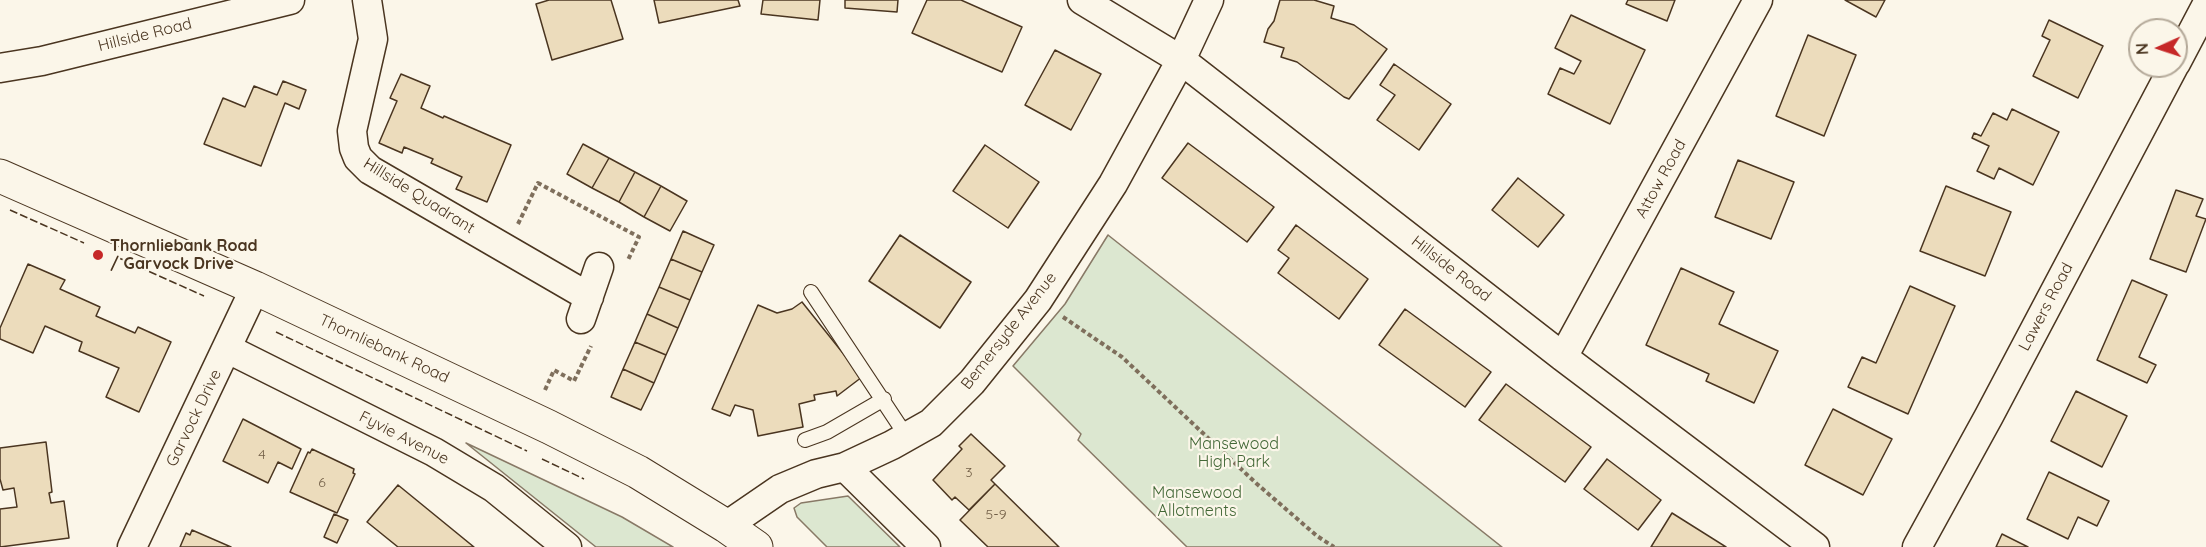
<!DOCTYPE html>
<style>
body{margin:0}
#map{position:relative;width:2206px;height:547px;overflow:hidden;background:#fbf6e9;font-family:Quicksand,sans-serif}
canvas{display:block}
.north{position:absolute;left:2128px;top:18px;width:60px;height:60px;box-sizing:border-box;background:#fbf6e9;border:2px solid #b4a999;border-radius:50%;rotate:267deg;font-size:16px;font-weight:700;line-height:24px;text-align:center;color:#4a3520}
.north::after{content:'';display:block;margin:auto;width:21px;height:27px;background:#c62828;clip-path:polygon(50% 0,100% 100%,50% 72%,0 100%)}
</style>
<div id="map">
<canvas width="2206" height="547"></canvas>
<div class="north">N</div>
</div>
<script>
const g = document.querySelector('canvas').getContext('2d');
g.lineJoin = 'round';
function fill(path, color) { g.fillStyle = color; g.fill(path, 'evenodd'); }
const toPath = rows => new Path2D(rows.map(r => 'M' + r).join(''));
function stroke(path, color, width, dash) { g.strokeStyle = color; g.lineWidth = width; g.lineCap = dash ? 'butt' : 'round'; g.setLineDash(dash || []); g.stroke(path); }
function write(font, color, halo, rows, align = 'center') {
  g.font = font + ' Quicksand,sans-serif'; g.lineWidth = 4.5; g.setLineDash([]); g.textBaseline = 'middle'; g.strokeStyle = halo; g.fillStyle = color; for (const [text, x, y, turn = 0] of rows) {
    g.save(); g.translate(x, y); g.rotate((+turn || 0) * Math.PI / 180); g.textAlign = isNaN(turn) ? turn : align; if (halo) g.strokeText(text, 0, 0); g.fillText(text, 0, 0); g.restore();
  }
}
const green = toPath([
 [1108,235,1502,547,1187,547,1078,440,1081,434,1013,366,1065,304,1108,235],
 [466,443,622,517,673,547,596,547,466,443],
 [848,496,900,547,827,547,797,517,794,508,801,503,848,496]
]);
fill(green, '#dce7d0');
stroke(green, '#887966', 1.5);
const building = toPath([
 [549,0,611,0,623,39,552,60,536,4,549,0],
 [654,0,738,0,740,6,659,23,654,0],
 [763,0,820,0,818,20,761,14,763,0],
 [845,0,898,0,897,12,845,8,845,0],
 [927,0,961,0,1022,27,1002,72,912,33,927,0],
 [1280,0,1314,0,1334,6,1331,18,1354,25,1387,49,1349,99,1344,97,1297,62,1281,57,1284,48,1264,42,1268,29,1274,21,1280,0],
 [1628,0,1675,0,1667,21,1626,4,1628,0],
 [1845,0,1885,0,1876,17,1845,0],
 [1571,15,1645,50,1610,124,1548,94,1560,68,1574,74,1581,61,1555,48,1571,15],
 [2049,20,2103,46,2078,98,2033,76,2050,40,2042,36,2049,20],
 [1808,35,1856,55,1824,136,1776,116,1808,35],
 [1055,50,1101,74,1071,130,1025,105,1055,50],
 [1394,64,1451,104,1419,150,1377,120,1395,95,1380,85,1394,64],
 [401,74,430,86,421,108,443,118,444,116,511,145,487,202,456,189,462,177,431,163,433,159,404,147,402,153,379,143,397,101,390,98,401,74],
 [283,81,306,90,299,109,285,103,261,166,204,144,223,98,245,107,254,86,277,95,283,81],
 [2012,109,2059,132,2033,185,1999,168,1994,179,1977,171,1989,146,1972,138,1974,133,1981,136,1993,113,2007,120,2012,109],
 [1188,143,1274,207,1247,242,1162,178,1188,143],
 [583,144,609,158,592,188,567,174,583,144],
 [985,145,1039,182,1008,228,953,191,985,145],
 [609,158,635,172,619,202,592,188,609,158],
 [1738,160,1794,182,1771,239,1715,217,1738,160],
 [635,172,661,186,644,217,619,202,635,172],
 [1518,178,1564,215,1538,247,1492,210,1518,178],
 [661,186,687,201,670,231,644,217,661,186],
 [1946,186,2011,212,1985,276,1920,251,1946,186],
 [2176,190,2203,199,2196,216,2206,219,2186,272,2150,259,2176,190],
 [1296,225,1368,279,1339,319,1278,273,1289,258,1278,250,1296,225],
 [683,231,714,245,702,272,671,259,683,231],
 [900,235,971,282,940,328,869,281,900,235],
 [671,259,702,272,690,300,659,287,671,259],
 [28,264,65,280,60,289,100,307,96,316,135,333,138,327,171,342,139,412,106,397,119,368,79,351,82,342,45,326,33,353,0,339,0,328,28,264],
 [1681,268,1734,292,1719,324,1778,351,1754,403,1706,381,1709,374,1646,345,1681,268],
 [2132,280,2167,295,2139,357,2156,365,2147,383,2097,360,2132,280],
 [1910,286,1955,306,1908,414,1848,387,1862,357,1876,363,1910,286],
 [659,287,690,300,678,328,647,314,659,287],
 [802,302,862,377,837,396,836,391,814,395,815,400,799,404,803,427,758,436,753,410,735,405,730,416,712,409,758,305,777,313,792,309,802,302],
 [1405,309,1491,372,1465,407,1379,345,1405,309],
 [647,314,678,328,666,355,635,342,647,314],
 [635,342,666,355,654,383,623,369,635,342],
 [623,369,654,383,641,410,611,397,623,369],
 [1506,384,1591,447,1565,482,1479,420,1506,384],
 [2076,391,2127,416,2102,467,2051,441,2076,391],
 [1833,409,1892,439,1863,495,1805,465,1833,409],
 [243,419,301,449,292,469,278,462,268,483,223,461,243,419],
 [971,434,1005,466,991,480,995,484,969,510,955,497,952,500,933,480,962,449,959,446,971,434],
 [46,442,52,492,49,493,51,503,64,501,69,538,0,547,0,509,17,507,14,488,3,490,0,479,0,448,46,442],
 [312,449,354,469,353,473,355,474,337,513,290,492,308,452,310,453,312,449],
 [1607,459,1661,500,1638,530,1584,489,1607,459],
 [2049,472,2109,501,2097,526,2078,517,2068,539,2027,519,2049,472],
 [995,484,1059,547,988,547,960,520,995,484],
 [398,485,474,547,398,547,367,522,398,485],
 [1672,513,1726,547,1651,547,1672,513],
 [334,514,348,520,337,543,324,537,334,514],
 [192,530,231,547,180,547,186,533,190,535,192,530],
 [2002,534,2028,547,1996,547,2002,534]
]);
fill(building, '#ecdcbc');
stroke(building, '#4a3520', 1.5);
const lane = toPath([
 [811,292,907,437],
 [805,440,827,432,884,399]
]);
const street = toPath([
 [367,0,373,39,352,131,354,148,358,158,370,170,589,297],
 [1082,0,1181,60,1563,357,1815,547],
 [2176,63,2206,6],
 [0,68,42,61,290,0],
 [581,319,599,267],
 [228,349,434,452,494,488,567,547],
 [1563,357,1758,0],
 [845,467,926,547],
 [726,526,780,489,816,474,845,467,892,445,931,423,972,382,1038,300,1113,184,1181,60,1209,0],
 [132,547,255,288],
 [1917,547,1989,416,2174,66]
]);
const secondary = toPath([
 [0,176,255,288,549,427,638,472,726,526,756,547]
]);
stroke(lane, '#4a3520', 16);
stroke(street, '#4a3520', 31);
stroke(secondary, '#4a3520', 35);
stroke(toPath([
 [518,224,538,183,639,237,628,260],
 [1063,317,1122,357,1257,484,1317,536,1334,547],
 [545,390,554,370,574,381,591,346]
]), '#7f6f5c', 4, [4.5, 3]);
stroke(lane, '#fbf6e9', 14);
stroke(street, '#fbf6e9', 28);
stroke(secondary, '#fbf6e9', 33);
stroke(toPath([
 [10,210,84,243],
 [119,258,204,296],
 [276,332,527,451],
 [542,459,584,479]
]), '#4a3520', 1.5, [8, 3]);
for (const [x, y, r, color] of [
 [98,255,6,"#c62828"]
]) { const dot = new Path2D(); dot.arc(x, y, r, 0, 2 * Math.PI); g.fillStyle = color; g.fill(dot); stroke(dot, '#fbf6e9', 2); }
write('14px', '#725f47', null, [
 ["4",262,455],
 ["3",969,473],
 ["6",322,483],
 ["5-9",996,515]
]);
write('16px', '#4a3520', '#fbf6e9', [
 ["Hillside Road",145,35,-14],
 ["Attow Road",1661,179,-61],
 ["Hillside Quadrant",419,196,32],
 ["Hillside Road",1451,269,38],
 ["Lawers Road",2046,307,-62],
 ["Bemersyde Avenue",1009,331,-52],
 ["Thornliebank Road",384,349,25],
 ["Garvock Drive",194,418,-64],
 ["Fyvie Avenue",404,438,27]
]);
write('bold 16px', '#4a3520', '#fbf6e9', [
 ["Thornliebank Road",110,246],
 ["/ Garvock Drive",110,264]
], 'left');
write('16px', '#436837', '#fbf6e9', [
 ["Mansewood",1234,444],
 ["High Park",1234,462],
 ["Mansewood",1197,493],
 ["Allotments",1197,511]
]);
</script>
